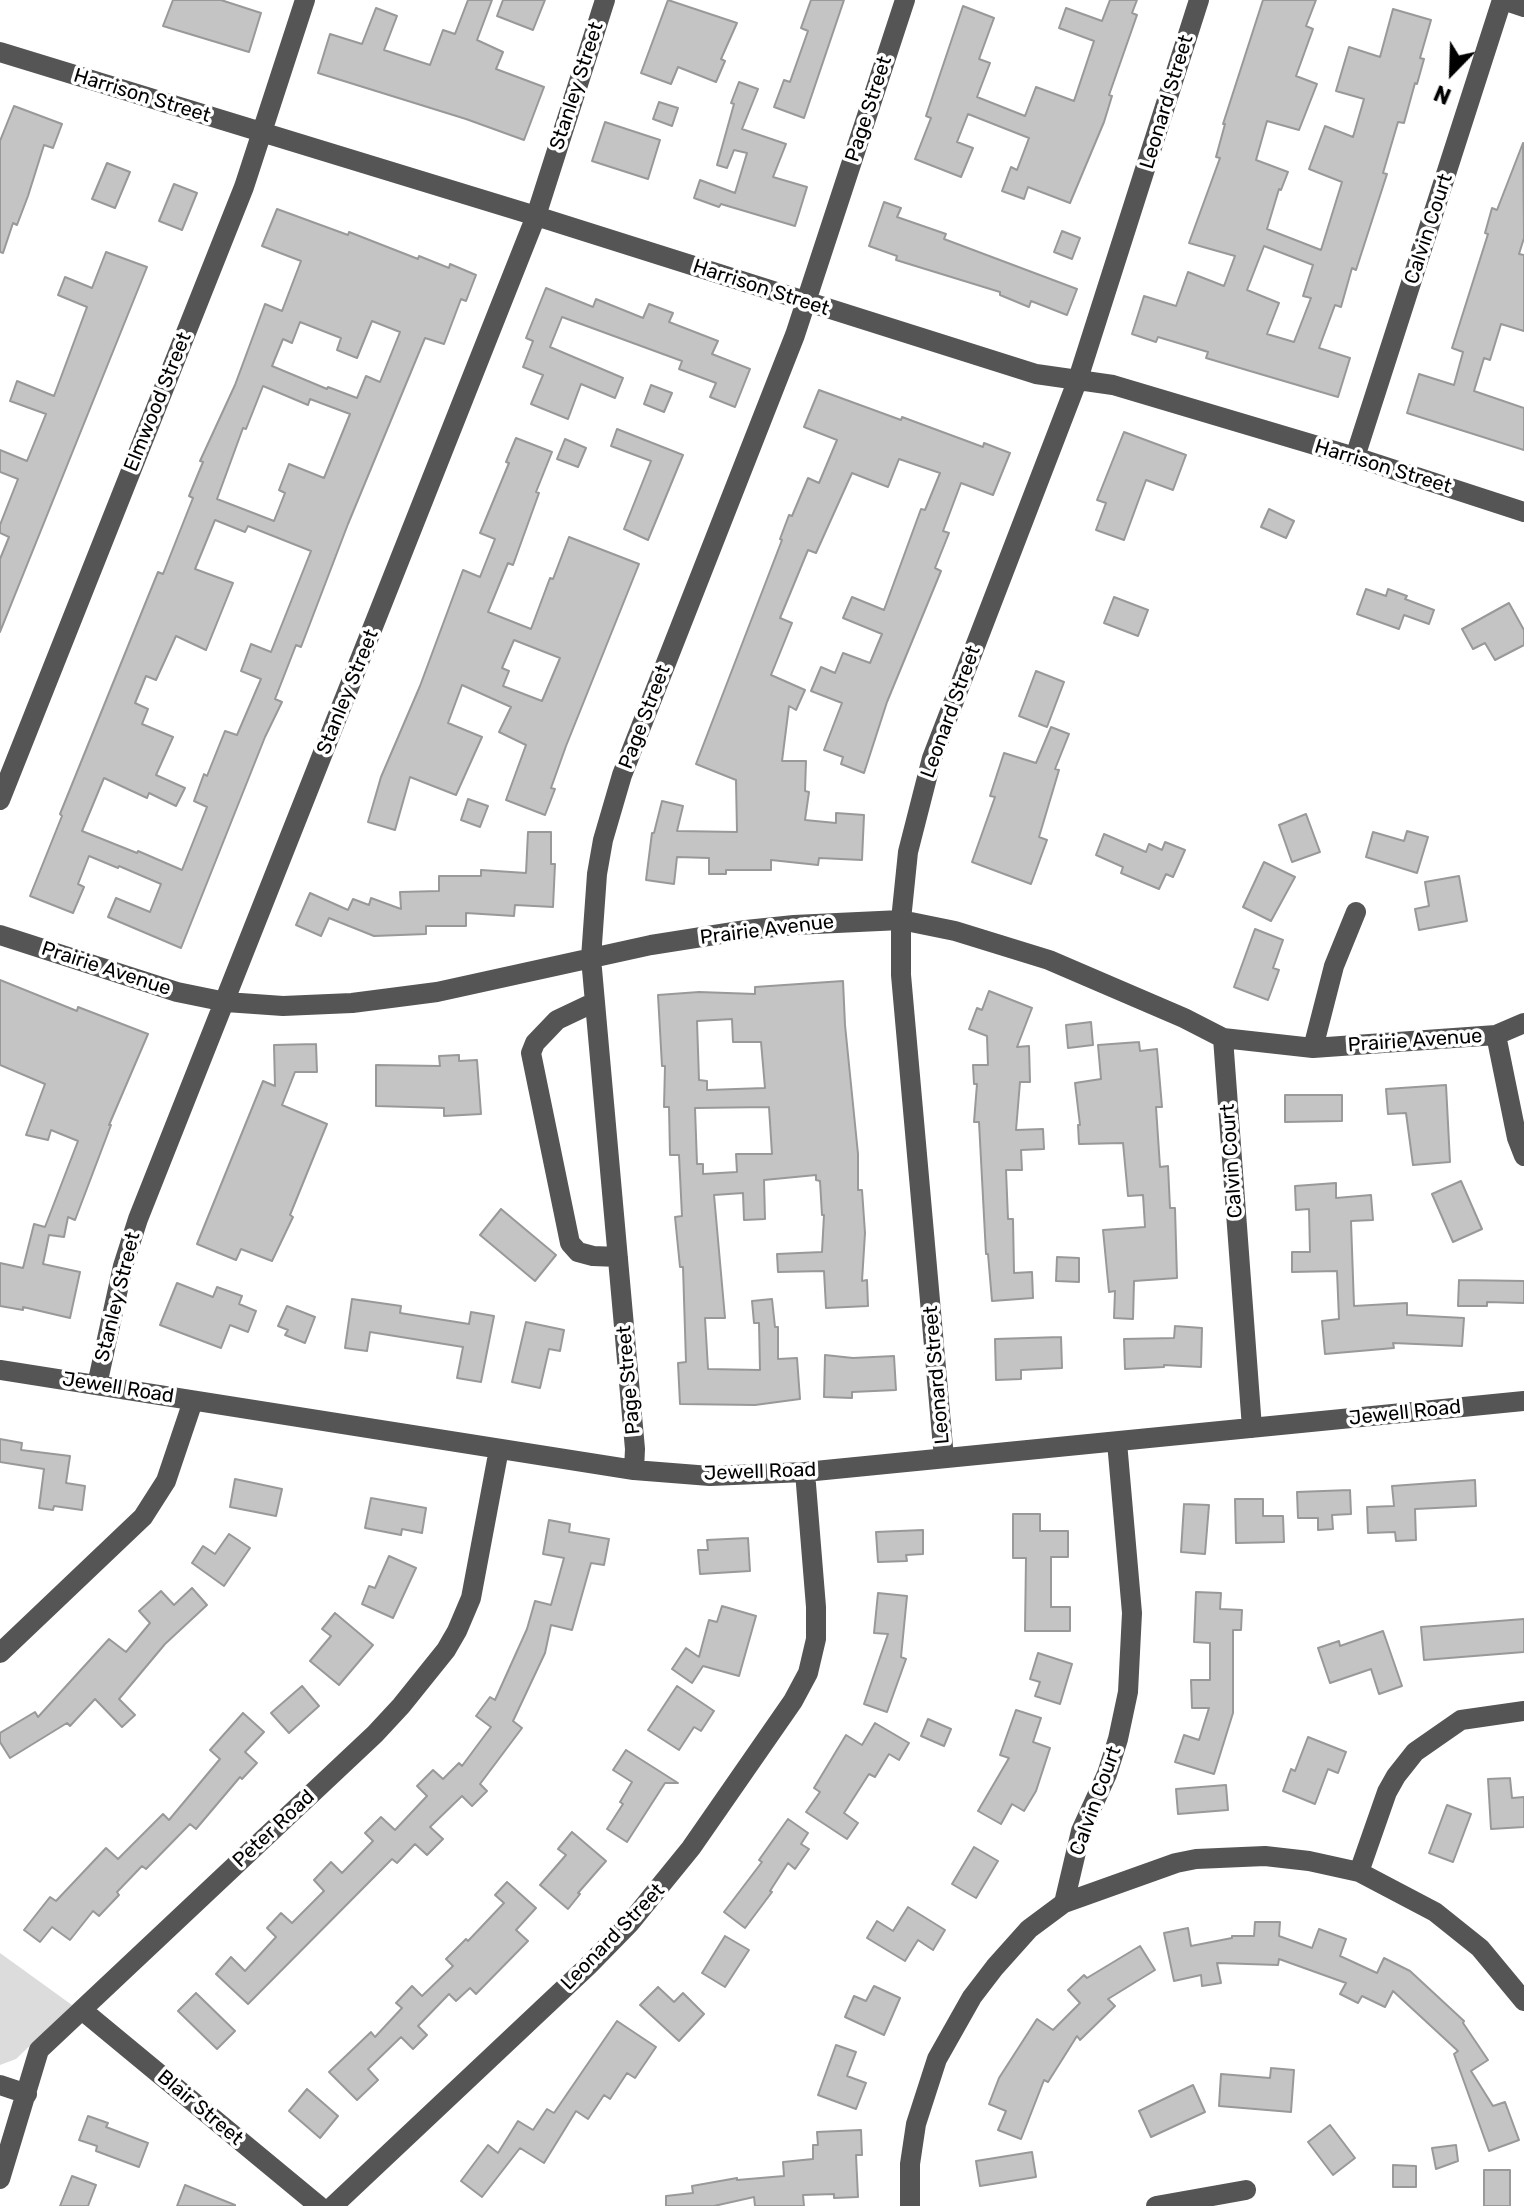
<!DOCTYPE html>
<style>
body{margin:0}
#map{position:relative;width:1524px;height:2206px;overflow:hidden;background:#fff;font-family:Rubik,sans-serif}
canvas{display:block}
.north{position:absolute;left:1412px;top:32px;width:80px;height:80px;-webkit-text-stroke:6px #fff;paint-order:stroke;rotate:203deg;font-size:22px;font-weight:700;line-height:32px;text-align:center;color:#000}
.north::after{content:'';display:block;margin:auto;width:28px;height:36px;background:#000;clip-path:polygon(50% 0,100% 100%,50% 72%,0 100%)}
</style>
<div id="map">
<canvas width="1524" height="2206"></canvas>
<div class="north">N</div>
</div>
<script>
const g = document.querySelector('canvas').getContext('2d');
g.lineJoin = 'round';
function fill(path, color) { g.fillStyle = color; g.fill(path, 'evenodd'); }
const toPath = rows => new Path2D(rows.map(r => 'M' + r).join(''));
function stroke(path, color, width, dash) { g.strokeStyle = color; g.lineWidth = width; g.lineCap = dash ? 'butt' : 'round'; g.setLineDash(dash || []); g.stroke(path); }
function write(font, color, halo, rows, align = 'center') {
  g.font = font + ' Rubik,sans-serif'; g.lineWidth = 7; g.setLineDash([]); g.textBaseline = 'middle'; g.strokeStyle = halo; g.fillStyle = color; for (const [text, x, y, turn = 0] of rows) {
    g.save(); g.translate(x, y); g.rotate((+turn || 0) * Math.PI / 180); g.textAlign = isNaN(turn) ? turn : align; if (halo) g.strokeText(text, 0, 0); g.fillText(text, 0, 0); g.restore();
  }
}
fill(toPath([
 [0,1953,72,2005,16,2059,0,2065]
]), '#dcdcdc');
const building = toPath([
 [173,0,221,0,261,13,249,52,163,26,173,0],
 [468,0,492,0,477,40,503,52,496,69,544,87,524,140,466,119,318,73,330,34,362,44,376,8,397,16,384,50,430,65,443,30,455,34,468,0],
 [503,0,545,0,533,30,497,16,503,0],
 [668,0,737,23,721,59,725,61,716,82,678,67,671,84,641,73,668,0],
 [811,0,844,0,804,118,774,107,784,80,790,82,808,31,801,28,811,0],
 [1110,0,1137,0,1132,13,1137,15,1109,95,1112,96,1104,122,1070,203,1028,187,1024,199,1002,191,1011,167,1017,170,1029,138,968,114,957,142,973,148,961,177,915,159,931,118,926,116,963,6,994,18,979,59,990,63,977,97,1025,116,1036,87,1074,101,1094,41,1059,28,1066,8,1102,21,1110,0],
 [1263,0,1316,0,1306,26,1313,29,1296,76,1317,84,1299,130,1267,121,1256,160,1288,172,1281,190,1279,189,1267,229,1321,250,1342,182,1309,169,1325,126,1353,137,1364,99,1336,91,1349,47,1380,57,1393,9,1431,20,1420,58,1424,59,1417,84,1415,83,1404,123,1398,122,1383,173,1387,174,1356,270,1352,268,1341,307,1335,305,1319,348,1350,358,1338,397,1206,358,1208,352,1158,337,1156,342,1132,334,1144,296,1176,306,1188,272,1224,286,1235,256,1189,243,1220,158,1216,157,1225,124,1223,124,1263,0],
 [1264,246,1313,265,1303,296,1311,298,1294,342,1267,334,1279,303,1247,290,1264,246],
 [739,82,758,89,742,129,786,144,773,177,807,187,795,226,721,204,719,207,694,198,700,180,735,193,747,153,734,150,727,168,717,165,734,104,731,103,739,82],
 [659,102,678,108,672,126,653,119,659,102],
 [14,106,62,124,53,148,44,145,28,196,17,225,13,223,3,253,0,252,0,141,14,106],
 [605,122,660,140,648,179,592,161,605,122],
 [1523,143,1524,238,1519,254,1524,255,1524,331,1501,324,1490,360,1484,358,1474,391,1524,408,1524,450,1407,413,1419,374,1454,385,1463,352,1452,348,1488,234,1485,233,1492,208,1497,210,1523,143],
 [107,163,130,172,115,208,92,199,107,163],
 [174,184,197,193,182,230,159,221,174,184],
 [884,202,901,208,897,217,946,234,944,239,1077,289,1067,315,1031,301,1029,307,1000,295,1000,292,896,260,897,256,869,246,884,202],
 [277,209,348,235,349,232,418,259,419,256,449,268,450,264,476,275,466,301,461,299,444,344,425,338,348,524,301,647,296,645,275,699,282,702,265,737,181,948,108,917,116,898,150,912,161,884,119,866,118,868,89,856,78,884,84,887,73,913,30,896,62,816,60,814,158,572,163,574,193,498,189,496,203,462,200,461,235,385,265,304,282,311,301,261,262,246,277,209],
 [372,321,400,332,380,382,366,376,357,398,328,387,327,389,272,366,283,339,292,343,300,322,341,338,337,350,357,358,372,321],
 [263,386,308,405,310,399,350,414,324,478,289,464,279,490,285,493,274,521,217,499,243,428,246,429,263,386],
 [215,520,245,532,248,526,311,551,271,652,251,644,241,671,261,679,237,735,225,731,207,776,204,774,194,801,207,807,182,870,138,851,137,853,82,831,104,778,147,798,149,793,176,806,185,788,156,775,173,737,142,724,148,709,135,703,146,676,156,680,176,636,206,650,233,583,195,569,215,520],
 [1062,231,1080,238,1072,259,1054,252,1062,231],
 [106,252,147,267,0,632,0,559,9,537,0,533,0,525,18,479,0,472,0,450,27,461,46,414,10,401,17,381,54,396,87,307,58,295,65,277,92,288,106,252],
 [546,288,593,307,596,299,643,318,649,304,673,313,669,322,718,341,712,354,750,369,735,407,710,397,716,383,679,369,682,361,562,317,550,347,623,378,615,398,581,384,568,419,531,404,543,375,523,367,533,341,526,338,546,288],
 [651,385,672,393,664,412,644,404,651,385],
 [819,390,901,420,902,417,983,447,984,443,1010,453,993,495,961,483,943,531,949,533,935,568,941,571,887,702,864,773,841,764,843,757,824,750,842,703,811,691,821,667,835,673,843,653,870,663,882,634,843,618,852,597,884,610,921,509,925,510,940,473,899,459,888,487,852,473,816,553,808,550,780,618,792,623,771,675,805,690,796,710,789,706,782,761,806,761,805,791,809,792,805,820,836,823,836,813,864,815,862,860,819,858,818,865,771,860,771,870,726,870,726,874,709,874,709,858,677,857,674,884,646,880,652,833,654,833,662,801,683,806,677,831,737,832,736,780,696,764,782,540,780,539,789,515,792,516,808,478,819,483,837,440,804,427,819,390],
 [617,429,683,455,648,540,624,529,651,461,611,446,617,429],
 [1124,432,1186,455,1173,490,1146,480,1124,540,1096,530,1106,503,1097,500,1124,432],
 [516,438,552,452,536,492,539,493,513,565,508,563,488,612,531,629,550,578,553,579,569,537,639,564,566,746,551,788,555,789,545,815,506,800,526,745,499,732,511,707,462,685,448,723,482,737,456,795,410,777,395,830,368,822,381,777,420,686,463,570,480,577,495,539,480,533,509,463,506,462,516,438],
 [514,640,560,658,542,701,503,686,509,671,502,668,514,640],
 [565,439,586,448,578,467,557,459,565,439],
 [1269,509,1294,521,1286,538,1261,527,1269,509],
 [1366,589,1386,596,1388,589,1407,596,1405,599,1434,610,1429,624,1404,615,1399,629,1357,614,1366,589],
 [1114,597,1148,610,1138,636,1104,623,1114,597],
 [1509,603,1524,630,1524,645,1495,660,1485,643,1473,649,1462,629,1509,603],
 [1036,671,1064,682,1047,727,1019,716,1036,671],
 [1051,727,1069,734,1055,769,1059,770,1039,837,1047,840,1031,884,972,862,995,797,990,796,1004,753,1036,763,1051,727],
 [468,799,488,806,480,827,461,820,468,799],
 [1306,814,1320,852,1292,862,1279,825,1306,814],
 [1407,831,1428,837,1417,873,1366,857,1373,832,1404,841,1407,831],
 [528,832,551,832,551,864,555,864,553,907,515,905,514,916,466,913,466,926,426,926,426,934,374,936,329,918,321,936,296,925,310,893,348,910,353,899,369,905,371,898,401,909,400,892,439,891,439,876,481,876,481,870,526,873,528,832],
 [1104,834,1146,852,1149,844,1162,850,1165,842,1185,850,1173,877,1166,874,1159,889,1121,873,1123,867,1096,855,1104,834],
 [1264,862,1295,877,1271,921,1243,907,1264,862],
 [1459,876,1467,921,1419,930,1415,909,1429,906,1425,882,1459,876],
 [1255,929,1283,940,1273,968,1279,970,1268,1000,1234,987,1255,929],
 [0,980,77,1011,78,1007,148,1034,109,1125,111,1125,75,1220,68,1217,64,1237,49,1235,43,1264,80,1272,70,1318,23,1307,23,1310,0,1306,0,1263,23,1268,34,1224,45,1227,78,1141,51,1130,48,1140,26,1135,45,1084,0,1065,0,980],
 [843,981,845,1025,858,1154,858,1190,862,1190,865,1233,862,1281,867,1280,868,1306,826,1308,824,1271,778,1272,777,1254,822,1252,824,1215,822,1215,820,1181,816,1180,816,1175,764,1180,765,1219,744,1220,743,1193,714,1195,725,1318,705,1318,708,1369,760,1370,759,1323,754,1323,752,1301,772,1299,775,1327,778,1327,778,1359,797,1358,800,1399,755,1405,680,1404,678,1363,686,1362,683,1267,680,1267,675,1217,682,1216,679,1155,670,1155,669,1107,664,1107,665,1066,662,1066,658,995,699,992,755,994,755,987,843,981],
 [732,1019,733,1042,761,1042,765,1088,707,1090,707,1081,699,1080,697,1021,732,1019],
 [769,1107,772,1154,736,1154,737,1172,703,1174,703,1164,697,1164,695,1108,769,1107],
 [989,991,1032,1008,1017,1047,1029,1046,1030,1082,1020,1082,1016,1130,1043,1129,1044,1149,1021,1150,1022,1170,1006,1170,1008,1219,1013,1219,1014,1273,1032,1272,1033,1298,992,1301,988,1254,986,1254,979,1122,974,1122,977,1084,974,1084,973,1065,988,1065,987,1036,969,1029,977,1008,982,1010,989,991],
 [1091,1022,1093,1045,1068,1048,1066,1025,1091,1022],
 [1139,1042,1140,1051,1157,1049,1162,1107,1156,1107,1160,1167,1168,1166,1170,1208,1175,1208,1177,1278,1134,1281,1133,1319,1114,1318,1115,1291,1109,1292,1103,1230,1145,1227,1143,1195,1128,1196,1123,1143,1079,1144,1078,1125,1080,1125,1075,1083,1101,1079,1098,1045,1139,1042],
 [316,1044,317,1072,295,1072,282,1105,327,1124,290,1215,293,1217,272,1261,241,1249,236,1260,197,1244,263,1081,275,1086,274,1045,316,1044],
 [459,1055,459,1061,477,1060,481,1114,444,1116,444,1108,376,1106,376,1065,440,1066,439,1056,459,1055],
 [1446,1085,1450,1162,1413,1165,1406,1113,1388,1114,1386,1089,1446,1085],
 [1285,1095,1342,1095,1342,1121,1285,1122,1285,1095],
 [1461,1181,1482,1229,1453,1242,1432,1194,1461,1181],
 [1336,1183,1336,1198,1371,1195,1373,1220,1351,1221,1354,1306,1407,1303,1407,1315,1464,1318,1462,1346,1393,1343,1394,1348,1325,1354,1322,1321,1339,1319,1337,1271,1292,1272,1292,1252,1310,1252,1309,1209,1296,1210,1295,1186,1336,1183],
 [501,1209,556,1255,535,1281,480,1235,501,1209],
 [1057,1257,1079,1258,1079,1282,1056,1281,1057,1257],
 [1459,1280,1524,1281,1524,1303,1487,1302,1487,1306,1458,1306,1459,1280],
 [177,1283,213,1297,217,1287,242,1296,239,1304,256,1311,248,1332,230,1325,221,1348,160,1325,177,1283],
 [352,1299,401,1306,400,1313,469,1324,471,1312,494,1316,481,1382,457,1378,463,1347,370,1332,367,1351,345,1348,352,1299],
 [287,1306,315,1317,305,1343,285,1335,288,1330,278,1326,287,1306],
 [526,1322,564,1330,560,1351,549,1349,540,1388,512,1382,526,1322],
 [1175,1326,1202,1328,1201,1367,1164,1365,1164,1367,1125,1369,1124,1339,1174,1338,1175,1326],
 [1061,1337,1062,1368,1021,1370,1021,1379,996,1380,995,1339,1061,1337],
 [825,1355,853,1358,894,1356,896,1390,852,1392,852,1398,824,1397,825,1355],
 [0,1439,22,1443,21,1450,70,1456,66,1483,85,1486,82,1510,54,1506,53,1510,39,1508,44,1469,0,1462,0,1439],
 [235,1479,282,1489,276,1516,230,1507,235,1479],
 [1475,1480,1476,1506,1415,1509,1416,1540,1396,1541,1395,1532,1368,1533,1367,1507,1394,1506,1392,1486,1475,1480],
 [1350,1490,1351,1514,1332,1515,1333,1529,1318,1530,1318,1518,1298,1518,1297,1492,1350,1490],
 [371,1498,426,1508,422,1533,402,1529,401,1535,365,1528,371,1498],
 [1235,1499,1263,1499,1263,1516,1283,1516,1284,1542,1236,1543,1235,1499],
 [1184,1504,1209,1505,1205,1554,1181,1552,1184,1504],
 [1013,1514,1040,1514,1040,1531,1068,1531,1068,1557,1051,1557,1051,1607,1070,1607,1070,1631,1025,1631,1026,1558,1013,1558,1013,1514],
 [549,1520,570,1524,569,1532,609,1539,604,1565,591,1563,572,1630,551,1625,545,1653,513,1721,522,1728,480,1784,487,1791,472,1806,462,1796,430,1827,443,1839,427,1855,415,1844,397,1863,392,1859,248,2004,216,1974,231,1957,245,1971,276,1937,267,1928,281,1913,292,1923,324,1891,314,1880,331,1862,342,1873,373,1841,365,1833,381,1817,395,1830,427,1796,417,1786,433,1770,443,1779,459,1763,462,1766,491,1727,476,1716,490,1697,495,1700,527,1629,535,1601,551,1605,564,1558,543,1554,549,1520],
 [923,1530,923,1554,906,1555,907,1561,878,1562,876,1532,923,1530],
 [229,1534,250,1548,224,1586,192,1563,203,1546,215,1554,229,1534],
 [748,1538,750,1571,700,1574,698,1550,708,1550,707,1540,748,1538],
 [389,1556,416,1568,393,1618,362,1604,369,1586,375,1588,389,1556],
 [192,1588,207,1605,165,1644,119,1699,135,1715,122,1727,95,1699,70,1726,67,1723,10,1758,0,1742,0,1733,35,1712,38,1717,109,1639,126,1652,150,1623,139,1611,161,1591,174,1605,192,1588],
 [1196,1592,1221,1593,1220,1609,1242,1610,1241,1630,1233,1630,1233,1713,1214,1774,1175,1762,1184,1735,1199,1740,1209,1708,1192,1708,1191,1680,1210,1680,1210,1643,1194,1642,1196,1592],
 [878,1593,907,1596,901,1657,906,1659,887,1712,864,1704,888,1634,874,1633,878,1593],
 [722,1606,756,1616,739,1676,703,1666,692,1683,672,1669,686,1648,699,1657,709,1620,717,1622,722,1606],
 [335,1613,373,1645,339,1685,310,1661,331,1636,322,1629,335,1613],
 [1524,1619,1524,1652,1424,1660,1421,1627,1524,1619],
 [1383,1631,1402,1686,1379,1694,1371,1669,1330,1683,1318,1648,1339,1641,1340,1646,1383,1631],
 [1038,1653,1072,1664,1060,1704,1035,1696,1040,1682,1030,1679,1038,1653],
 [302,1686,319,1706,289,1733,271,1713,302,1686],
 [677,1686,714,1711,701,1731,694,1727,679,1750,648,1730,677,1686],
 [1016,1710,1041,1718,1033,1742,1050,1748,1036,1791,1024,1811,1012,1804,1001,1824,978,1811,1009,1758,1000,1755,1016,1710],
 [243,1713,264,1732,245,1752,257,1763,242,1779,240,1777,196,1829,190,1824,146,1869,142,1866,117,1892,119,1895,99,1916,93,1911,70,1940,52,1927,40,1942,24,1930,50,1897,56,1901,106,1848,118,1859,163,1814,169,1820,220,1759,210,1750,243,1713],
 [928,1719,951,1729,944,1746,921,1736,928,1719],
 [875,1723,909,1743,899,1760,889,1754,875,1777,869,1774,844,1813,858,1823,847,1839,806,1812,820,1792,814,1788,846,1735,862,1745,875,1723],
 [1308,1737,1346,1752,1338,1773,1328,1769,1315,1804,1283,1791,1291,1769,1295,1771,1308,1737],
 [626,1750,678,1783,665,1783,627,1842,607,1829,623,1804,620,1802,632,1782,613,1770,626,1750],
 [1510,1778,1512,1798,1524,1797,1524,1827,1491,1829,1488,1779,1510,1778],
 [1226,1785,1228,1810,1178,1814,1176,1789,1226,1785],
 [1447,1805,1471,1814,1453,1862,1429,1853,1447,1805],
 [788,1819,808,1833,801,1844,809,1849,795,1869,788,1863,770,1891,772,1892,745,1928,724,1912,762,1862,759,1860,788,1819],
 [572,1832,606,1861,578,1893,580,1894,568,1909,540,1885,566,1855,558,1849,572,1832],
 [974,1847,998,1861,976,1898,952,1884,974,1847],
 [507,1882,536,1908,516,1930,528,1941,476,1994,470,1988,456,2001,449,1994,418,2026,427,2035,413,2049,401,2037,368,2069,378,2080,357,2100,329,2072,371,2032,375,2037,402,2008,396,2003,412,1986,422,1996,453,1966,446,1959,466,1939,468,1941,504,1903,495,1895,507,1882],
 [908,1907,945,1930,933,1950,918,1940,905,1961,867,1938,877,1921,893,1931,908,1907],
 [1255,1922,1280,1922,1279,1936,1312,1948,1319,1929,1346,1939,1340,1956,1377,1973,1384,1958,1410,1971,1464,2021,1463,2023,1488,2060,1471,2071,1493,2106,1505,2102,1519,2140,1489,2151,1454,2054,1458,2051,1393,1991,1385,2007,1362,1996,1358,2003,1340,1994,1346,1983,1279,1959,1278,1965,1217,1963,1221,1983,1202,1986,1201,1975,1174,1981,1164,1933,1188,1928,1191,1946,1232,1938,1232,1936,1254,1936,1255,1922],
 [725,1936,749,1950,725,1987,702,1973,725,1936],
 [1140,1946,1155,1970,1108,1999,1115,2006,1080,2040,1077,2036,1048,2082,1044,2080,1021,2139,998,2130,1006,2111,989,2104,999,2078,1037,2019,1053,2030,1080,2003,1068,1990,1084,1975,1087,1978,1140,1946],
 [874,1986,900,1998,884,2035,845,2017,854,1996,866,2001,874,1986],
 [658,1987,674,2002,683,1993,704,2014,679,2041,640,2005,658,1987],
 [196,1993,235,2031,217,2049,178,2011,196,1993],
 [617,2021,656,2047,635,2078,627,2073,610,2099,604,2095,588,2119,576,2111,544,2163,520,2148,482,2197,461,2181,488,2145,498,2153,518,2121,533,2130,547,2109,554,2113,617,2021],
 [836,2045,856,2052,847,2076,866,2083,856,2109,818,2095,836,2045],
 [1271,2068,1294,2070,1291,2112,1219,2106,1221,2074,1270,2078,1271,2068],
 [1193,2085,1205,2112,1151,2137,1139,2111,1193,2085],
 [307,2089,338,2116,320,2138,289,2111,307,2089],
 [88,2116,108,2123,106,2127,148,2143,139,2167,96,2151,97,2146,79,2140,88,2116],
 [1330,2125,1355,2158,1333,2175,1308,2142,1330,2125],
 [861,2130,862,2155,856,2155,858,2197,834,2198,834,2194,803,2195,804,2206,755,2206,754,2197,714,2206,666,2206,666,2196,693,2193,692,2186,737,2178,737,2180,784,2176,783,2162,813,2159,813,2145,818,2145,817,2132,861,2130],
 [1456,2145,1458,2161,1436,2169,1432,2148,1456,2145],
 [1032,2152,1036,2177,980,2186,976,2161,1032,2152],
 [1393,2165,1416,2166,1416,2187,1393,2187,1393,2165],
 [1484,2170,1510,2170,1510,2206,1484,2206,1484,2170],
 [72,2176,96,2185,88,2206,60,2206,72,2176],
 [185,2185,235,2205,235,2206,177,2206,185,2185]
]);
fill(building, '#c4c4c4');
stroke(building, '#999', 2);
stroke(toPath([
 [1503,0,1524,7],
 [0,52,536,216,1036,374,1113,385,1355,457,1524,512],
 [1355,457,1502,0],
 [0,800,244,187,305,0],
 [0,935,177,992,226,1002,283,1006,352,1003,437,992,651,945,746,930,794,925,901,920,955,931,1049,960,1184,1018,1223,1038,1313,1048,1496,1035,1524,1023],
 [595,1002,557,1020,535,1043,531,1053,570,1243,578,1252,593,1256,618,1257],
 [1496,1035,1517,1138,1524,1156],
 [1223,1038,1252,1428],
 [1313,1048,1334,966,1356,912],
 [0,1370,634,1470,710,1476,805,1472,1524,1401],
 [97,1385,123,1266,138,1219,536,216,605,0],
 [944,1458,901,975,901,920,908,852,932,758,1078,379,1199,0],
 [634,1470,635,1449,591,958,597,874,603,840,622,775,795,335,905,0],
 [0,1653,143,1517,166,1481,193,1401],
 [1359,1872,1387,1792,1396,1776,1415,1752,1461,1720,1524,1711],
 [1064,1903,1176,1863,1196,1859,1265,1856,1309,1861,1359,1872,1435,1912,1480,1948,1524,2001],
 [82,2010,319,2206],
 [0,2085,27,2094],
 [0,2179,39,2050,375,1734,401,1706,446,1650,457,1631,471,1598,499,1449],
 [333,2206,588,1966,630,1923,691,1848,793,1701,808,1673,816,1639,816,1607,805,1472],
 [910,2206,910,2164,916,2124,937,2059,972,1997,995,1967,1029,1929,1064,1903,1081,1831,1107,1774,1118,1739,1128,1692,1132,1613,1117,1442],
 [1156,2206,1246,2190]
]), '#555', 20);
write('20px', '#000', '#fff', [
 ["Stanley Street",577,86,-72],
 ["Harrison Street",142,96,17],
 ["Leonard Street",1167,102,-73],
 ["Page Street",869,109,-72],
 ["Calvin Court",1429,229,-72],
 ["Harrison Street",761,288,18],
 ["Elmwood Street",158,402,-68],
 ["Harrison Street",1383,467,17],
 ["Stanley Street",348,692,-68],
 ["Leonard Street",951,712,-70],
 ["Page Street",645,717,-69],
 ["Prairie Avenue",767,930,-7],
 ["Prairie Avenue",106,969,18],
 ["Prairie Avenue",1415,1041,-4],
 ["Calvin Court",1232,1161,-94],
 ["Stanley Street",118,1297,-76],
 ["Leonard Street",937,1375,-95],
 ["Page Street",629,1380,-95],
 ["Jewell Road",118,1388,9],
 ["Jewell Road",1405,1413,-6],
 ["Jewell Road",760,1472,-2],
 ["Calvin Court",1096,1801,-70],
 ["Peter Road",274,1829,-43],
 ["Leonard Street",613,1937,-46],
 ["Blair Street",200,2108,40]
]);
</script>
